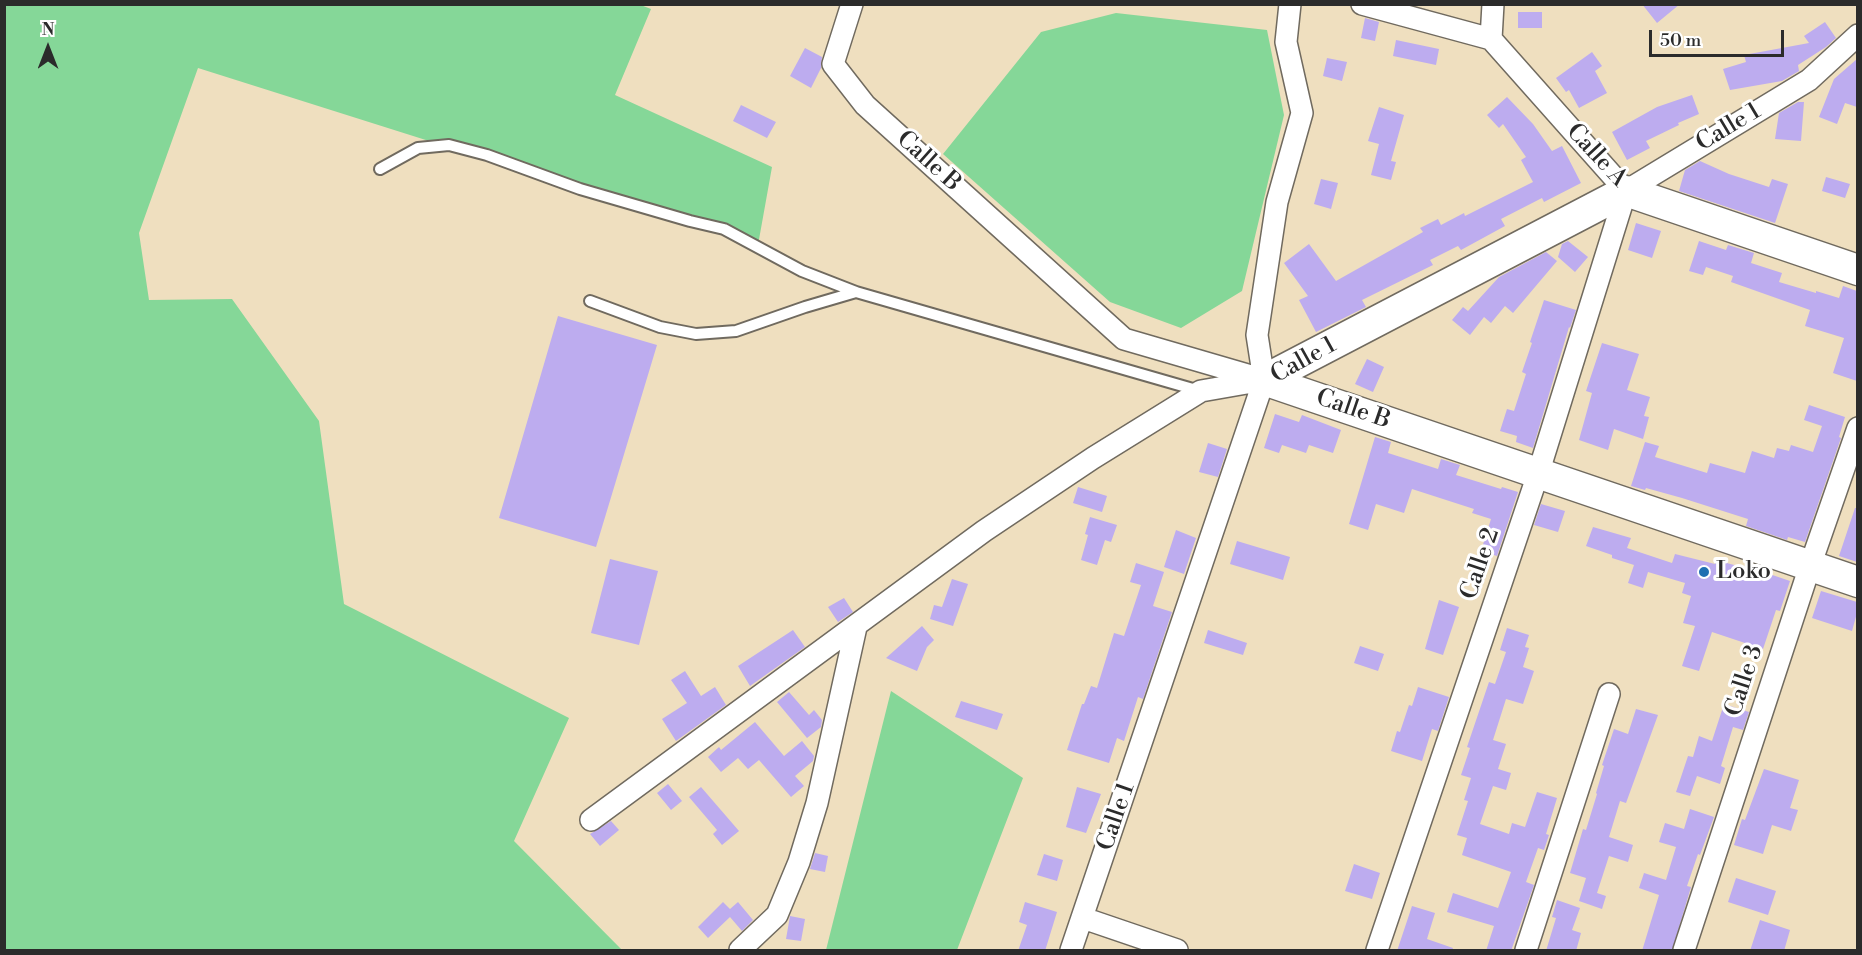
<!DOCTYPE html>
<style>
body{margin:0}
#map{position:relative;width:1862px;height:955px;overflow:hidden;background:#efdfbf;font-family:"Libre Bodoni",serif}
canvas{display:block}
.frame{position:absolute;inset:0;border:6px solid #2b2b2b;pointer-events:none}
.north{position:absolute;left:18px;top:18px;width:60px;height:60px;-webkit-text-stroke:4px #fff;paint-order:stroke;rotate:0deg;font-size:16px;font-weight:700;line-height:24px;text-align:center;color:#2b2b2b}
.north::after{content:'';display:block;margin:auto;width:21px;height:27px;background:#2b2b2b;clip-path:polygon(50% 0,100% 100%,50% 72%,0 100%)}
.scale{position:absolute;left:1649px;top:30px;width:135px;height:27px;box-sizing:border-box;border:3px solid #2b2b2b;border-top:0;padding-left:8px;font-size:18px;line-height:21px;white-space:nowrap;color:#2b2b2b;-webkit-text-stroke:4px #fff;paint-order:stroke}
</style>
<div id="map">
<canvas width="1862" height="955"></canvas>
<div class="frame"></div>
<div class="north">N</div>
<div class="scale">50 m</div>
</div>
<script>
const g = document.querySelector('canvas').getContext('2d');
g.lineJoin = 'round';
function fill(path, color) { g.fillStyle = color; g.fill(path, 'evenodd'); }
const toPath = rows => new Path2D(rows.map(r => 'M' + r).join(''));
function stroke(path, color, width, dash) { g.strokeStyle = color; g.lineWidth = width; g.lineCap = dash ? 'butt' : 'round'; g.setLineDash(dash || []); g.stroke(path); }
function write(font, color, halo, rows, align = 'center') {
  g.font = font + ' "Libre Bodoni",serif'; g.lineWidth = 6; g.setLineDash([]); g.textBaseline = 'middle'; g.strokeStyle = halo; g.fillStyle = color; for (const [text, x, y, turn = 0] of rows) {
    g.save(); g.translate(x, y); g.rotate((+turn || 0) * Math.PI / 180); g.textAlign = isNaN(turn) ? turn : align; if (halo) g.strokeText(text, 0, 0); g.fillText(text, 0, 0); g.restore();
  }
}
fill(toPath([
 [638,4,651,9,615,95,772,167,758,245,198,68,139,233,149,300,232,299,319,421,344,604,569,718,514,841,622,950,5,950,5,5],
 [1116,13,1267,30,1284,115,1242,291,1181,328,1110,302,943,154,1041,32],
 [891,691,1023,778,957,950,826,950]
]), '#85d798');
fill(toPath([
 [1642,4,1680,4,1657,23],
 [1518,12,1542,12,1542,28,1518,28],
 [1365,18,1379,22,1375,41,1361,38],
 [1825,22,1836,38,1826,47,1798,65,1799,71,1782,81,1730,90,1723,69,1746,62,1744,55,1809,43,1804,36],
 [1396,40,1439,49,1436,65,1393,56],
 [805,48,822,57,821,68,811,88,790,76],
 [1592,52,1602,66,1595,71,1607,93,1579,108,1569,90,1566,92,1556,78],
 [1327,58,1347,62,1342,81,1323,76],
 [1857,59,1857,107,1845,103,1837,124,1819,117,1834,79],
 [1692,95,1699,114,1678,123,1679,125,1646,141,1650,148,1627,160,1612,132,1657,107],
 [1507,97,1533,124,1552,151,1562,146,1581,183,1544,202,1542,198,1501,219,1505,226,1461,250,1458,246,1430,260,1433,265,1362,300,1366,307,1316,332,1299,300,1308,296,1284,263,1309,244,1336,281,1423,232,1420,228,1438,219,1441,225,1464,213,1465,216,1533,182,1521,160,1526,157,1503,124,1499,128,1487,115],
 [1798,102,1804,102,1801,141,1775,139,1779,113],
 [741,105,776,122,767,138,733,121],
 [1379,107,1404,115,1391,161,1396,162,1391,180,1371,175,1379,144,1368,141],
 [1700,161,1729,174,1769,187,1772,179,1788,184,1775,223,1679,191,1685,170],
 [1826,177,1850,184,1845,198,1822,191],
 [1321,179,1338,183,1331,209,1314,204],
 [1636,223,1661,231,1652,258,1628,250],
 [1568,241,1588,257,1575,272,1558,257,1562,244],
 [1699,241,1726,250,1728,245,1754,253,1751,263,1782,273,1779,282,1816,293,1816,291,1839,298,1843,286,1857,291,1857,381,1833,373,1844,338,1805,326,1810,310,1731,282,1733,276,1706,267,1703,275,1689,271],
 [1546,252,1557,261,1513,313,1505,306,1491,323,1484,317,1470,335,1452,320,1463,307,1468,311,1499,277],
 [1544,300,1576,310,1570,328,1569,327,1533,448,1516,442,1517,436,1500,431,1507,409,1514,411,1526,374,1522,372,1532,343,1530,342],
 [558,316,657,345,596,547,499,518],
 [1602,343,1639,354,1627,390,1650,397,1644,416,1649,417,1643,439,1614,429,1608,450,1579,440,1592,393,1586,391],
 [1367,359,1384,367,1373,392,1355,384],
 [1809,405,1845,417,1839,437,1841,438,1805,542,1788,537,1787,540,1746,526,1748,519,1682,498,1646,488,1645,490,1631,486,1645,442,1659,446,1655,457,1707,473,1710,463,1745,473,1752,451,1774,458,1777,448,1789,451,1791,445,1813,452,1822,426,1804,420],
 [1275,414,1299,422,1302,415,1341,430,1333,453,1309,445,1306,453,1282,445,1279,453,1264,448],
 [1375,437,1391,442,1388,453,1438,469,1441,459,1460,465,1456,475,1501,489,1502,487,1518,492,1497,556,1481,551,1491,519,1472,513,1474,509,1412,489,1404,513,1376,504,1368,530,1349,524],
 [1208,443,1227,449,1218,477,1199,472],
 [1078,487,1107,496,1102,512,1073,503],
 [1541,504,1565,511,1558,532,1534,525],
 [1855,508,1857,508,1857,562,1839,556],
 [1090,517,1117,525,1111,542,1105,540,1097,565,1081,560,1088,535,1085,534],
 [1593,527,1631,538,1627,548,1672,563,1675,554,1715,564,1716,560,1745,568,1746,566,1790,581,1780,611,1776,610,1763,649,1712,632,1699,671,1682,666,1695,626,1683,623,1691,596,1682,593,1685,583,1648,572,1643,588,1628,583,1634,565,1612,558,1612,555,1586,546],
 [1176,530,1196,538,1184,574,1164,567],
 [1237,541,1290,557,1283,580,1230,564],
 [610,559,658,571,639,645,591,633],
 [1136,563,1164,572,1153,606,1172,612,1143,699,1138,697,1124,741,1117,738,1109,763,1067,750,1082,704,1084,704,1091,686,1097,688,1114,633,1124,636,1141,585,1130,582],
 [952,579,968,584,953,626,930,619,934,605,942,607],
 [1821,591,1857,602,1857,613,1852,631,1812,618],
 [844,598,853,612,838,622,828,607],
 [1439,600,1459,607,1443,655,1425,649],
 [922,626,934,640,927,647,917,671,886,658],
 [1507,628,1529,635,1525,647,1529,648,1523,667,1534,671,1523,704,1506,699,1493,740,1506,744,1498,769,1511,773,1506,790,1493,786,1480,824,1509,834,1512,823,1525,827,1537,792,1557,798,1546,834,1549,835,1544,850,1538,848,1526,882,1534,885,1511,951,1486,951,1494,926,1447,912,1453,893,1498,908,1511,872,1462,855,1467,838,1457,835,1468,801,1464,800,1471,778,1461,775,1470,748,1467,747,1489,682,1495,684,1506,652,1500,650],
 [793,630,805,647,750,686,738,666],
 [1208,630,1247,643,1243,655,1204,643],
 [1360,646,1384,654,1378,671,1354,663],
 [685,671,701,696,715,687,726,705,676,741,662,719,687,703,671,680],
 [1418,687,1449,697,1438,731,1432,729,1422,761,1391,751,1397,731,1400,732,1409,705,1412,706],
 [789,692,809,715,814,710,822,720,821,727,807,738,777,702],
 [961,701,1003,714,997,730,955,717],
 [1724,704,1749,712,1743,730,1733,727,1721,766,1725,768,1720,784,1697,776,1690,796,1676,792,1688,756,1693,757,1699,736,1712,741],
 [1636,709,1658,715,1626,803,1620,801,1609,837,1633,845,1628,862,1609,856,1597,893,1606,896,1602,909,1579,901,1586,878,1570,873,1583,829,1586,830,1597,794,1596,793,1604,766,1602,765,1614,729,1628,734],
 [755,722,784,756,802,741,814,756,813,761,795,776,804,786,791,797,759,760,748,769,738,758,721,772,708,757,719,747,721,750],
 [1764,769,1799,780,1790,808,1798,810,1791,831,1772,825,1763,854,1734,845,1742,819,1745,820],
 [668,784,682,801,671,810,657,793],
 [701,787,739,831,722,845,713,834,717,830,689,797],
 [1077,787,1101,794,1086,833,1066,827],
 [1690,809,1714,817,1700,855,1698,854,1687,886,1691,887,1672,951,1642,951,1659,895,1639,888,1644,873,1666,880,1676,847,1659,842,1665,823,1684,829],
 [611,821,619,830,600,846,590,834],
 [815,853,828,856,825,872,810,869],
 [1044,854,1063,860,1057,881,1037,875],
 [1354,864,1380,873,1372,899,1345,891],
 [1736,878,1776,891,1768,915,1728,902],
 [1557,900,1580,908,1572,930,1581,933,1576,951,1546,951,1556,918,1552,917],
 [723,902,730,909,738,902,753,920,742,931,730,917,708,938,698,927],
 [1025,902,1057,912,1045,951,1018,951,1027,925,1019,922],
 [1412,906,1435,913,1427,939,1453,948,1452,951,1397,951],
 [790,916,805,919,801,941,786,939],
 [1760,920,1790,930,1784,951,1750,951]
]), '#bdacef');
const lane = toPath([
 [380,169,418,148,449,145,487,155,580,189,690,221,724,229,802,271,856,292],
 [590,301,660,327,696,334,736,331,805,307,856,292,1200,391]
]);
const street = toPath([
 [852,4,833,64,865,105,1124,339,1258,378],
 [1362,4,1491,39,1626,191],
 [1491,39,1493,4],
 [1626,191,1809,80,1858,35],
 [591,820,984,531,1093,458,1201,391,1264,380],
 [1083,918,1177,950],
 [740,950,777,915,799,862,817,803,856,627],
 [1071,950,1264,380,1257,335,1277,202,1302,113,1286,42,1290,4],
 [1377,950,1538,474,1626,191],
 [1526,950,1609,694],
 [1684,950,1810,566,1858,428]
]);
const secondary = toPath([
 [1264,380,1626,191,1858,270],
 [1264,380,1858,582]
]);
stroke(lane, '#706a5f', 14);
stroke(street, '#706a5f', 24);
stroke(secondary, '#706a5f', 33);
stroke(lane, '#fff', 10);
stroke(street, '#fff', 21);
stroke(secondary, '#fff', 30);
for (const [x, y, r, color] of [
 [1704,572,6,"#1f6fb2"]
]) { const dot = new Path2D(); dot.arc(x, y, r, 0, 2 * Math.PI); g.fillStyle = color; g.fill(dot); stroke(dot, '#fff', 2); }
write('24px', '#2b2b2b', '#fff', [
 ["Calle 1",1729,128,-31],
 ["Calle A",1596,156,47],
 ["Calle B",928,162,42],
 ["Calle 1",1304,361,-29],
 ["Calle B",1353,410,19],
 ["Calle 2",1481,564,-71],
 ["Calle 3",1745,681,-72],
 ["Calle 1",1117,817,-71]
]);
write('24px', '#2b2b2b', '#fff', [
 ["Loko",1716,572]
], 'left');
</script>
